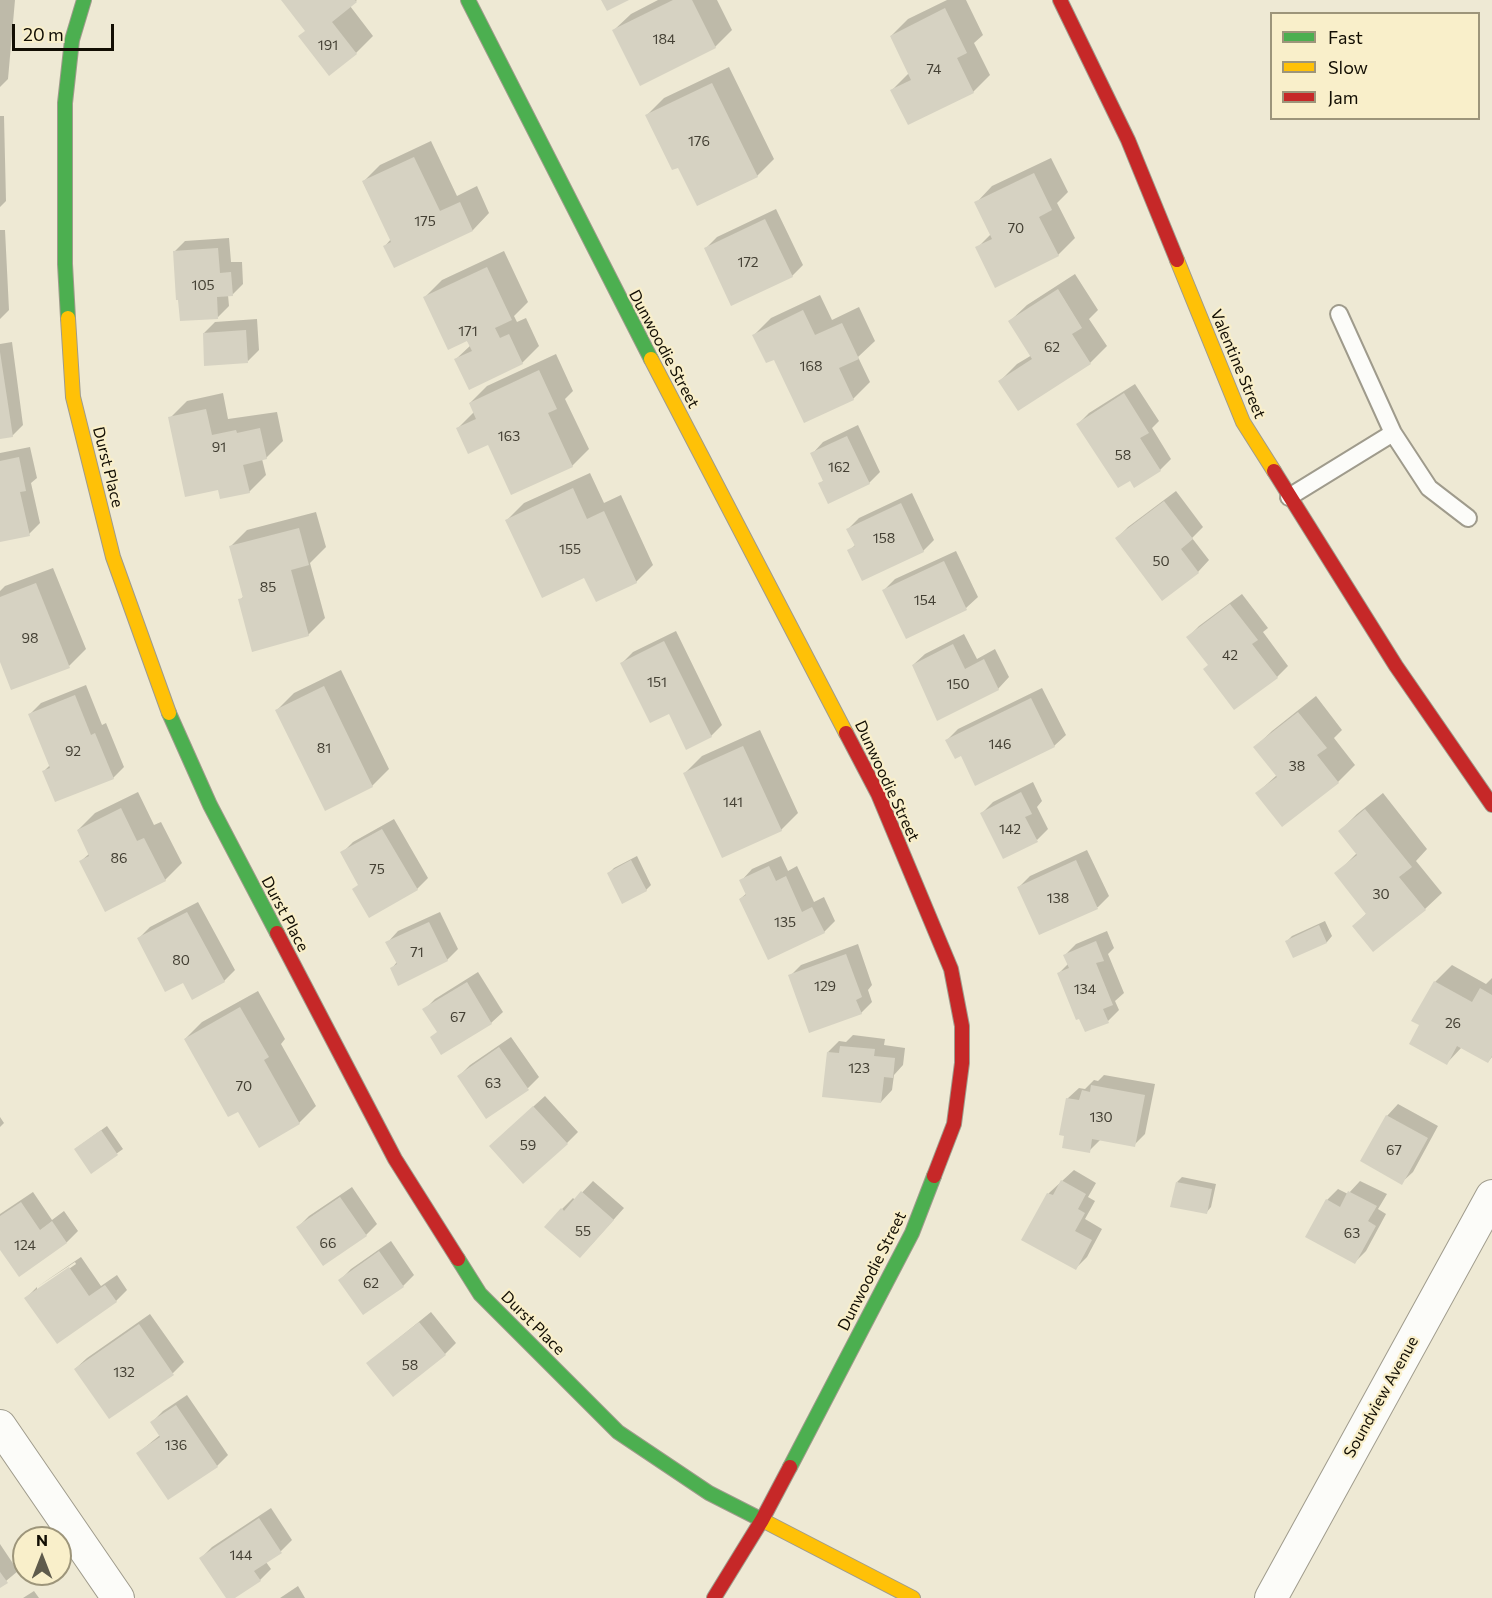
<!DOCTYPE html>
<style>
body{margin:0}
#map{position:relative;width:1492px;height:1598px;overflow:hidden;background:#eee9d4;font-family:Commissioner,sans-serif}
canvas{display:block}
.legend{position:absolute;left:1270px;top:12px;width:210px;height:108px;box-sizing:border-box;background:#f9efca;border:2px solid #9d957a;margin:0;padding:8px 10px;list-style:none;font-size:18px;color:#120e03}
.legend li{display:flex;align-items:center;gap:12px;height:30px}
.legend b{width:30px;border:2px solid #9d957a}
.north{position:absolute;left:12px;top:1526px;width:60px;height:60px;box-sizing:border-box;background:#f9efca;border:2px solid #9d957a;border-radius:50%;rotate:0deg;font-size:16px;font-weight:700;line-height:24px;text-align:center;color:#120e03}
.north::after{content:'';display:block;margin:auto;width:21px;height:27px;background:#5f5b4c;clip-path:polygon(50% 0,100% 100%,50% 72%,0 100%)}
.scale{position:absolute;left:12px;top:24px;width:102px;height:27px;box-sizing:border-box;border:3px solid #120e03;border-top:0;padding-left:8px;font-size:18px;line-height:21px;white-space:nowrap;color:#120e03;-webkit-text-stroke:4px #f9efca;paint-order:stroke}
</style>
<div id="map">
<canvas width="1492" height="1598"></canvas>
<ul class="legend">
<li><b style="height:8px;background:#4caf50"></b>Fast</li>
<li><b style="height:8px;background:#ffc107"></b>Slow</li>
<li><b style="height:8px;background:#c62828"></b>Jam</li>
</ul>
<div class="north">N</div>
<div class="scale">20 m</div>
</div>
<script>
const g = document.querySelector('canvas').getContext('2d');
g.lineJoin = 'round';
function fill(path, color) { g.fillStyle = color; g.fill(path, 'evenodd'); }
const toPath = rows => new Path2D(rows.map(r => 'M' + r).join(''));
function stroke(path, color, width, dash) { g.strokeStyle = color; g.lineWidth = width; g.lineCap = dash ? 'butt' : 'round'; g.setLineDash(dash || []); g.stroke(path); }
function write(font, color, halo, rows, align = 'center') {
  g.font = font + ' Commissioner,sans-serif'; g.lineWidth = 4.5; g.setLineDash([]); g.textBaseline = 'middle'; g.strokeStyle = halo; g.fillStyle = color; for (const [text, x, y, turn = 0] of rows) {
    g.save(); g.translate(x, y); g.rotate((+turn || 0) * Math.PI / 180); g.textAlign = isNaN(turn) ? turn : align; if (halo) g.strokeText(text, 0, 0); g.fillText(text, 0, 0); g.restore();
  }
}
fill(toPath([
 [0,0,15,0,8,79,0,87],
 [283,0,357,0,350,6,373,36,356,53,306,30],
 [658,0,717,0,732,30,715,47,614,30,631,14],
 [947,0,966,0,983,35,974,43,990,75,973,92,892,90,909,73,891,36,908,19],
 [729,67,774,159,757,176,679,166,647,115,664,98],
 [0,116,4,116,6,201,0,207],
 [431,141,457,196,477,186,489,213,473,230,394,266,385,246,391,239,363,182,380,165],
 [1051,158,1068,192,1057,203,1075,238,1058,255,977,248,991,234,976,203,992,186],
 [776,209,803,265,792,276,706,248,717,237],
 [0,230,5,230,9,310,0,319],
 [229,238,231,262,242,262,243,284,232,295,228,295,229,306,217,318,174,252,185,241],
 [504,251,528,302,514,316,517,322,526,318,539,346,522,363,456,359,471,345,425,297,442,280],
 [1075,274,1098,310,1089,319,1107,346,1090,363,1000,381,1017,364,1032,355,1010,321,1027,305],
 [820,295,832,320,859,307,875,341,858,357,870,382,853,399,805,421,775,358,754,335,771,318],
 [257,319,259,350,248,361,204,333,215,322],
 [12,342,23,425,12,436,0,437,0,344],
 [556,354,573,391,565,399,589,449,572,466,488,443,458,428,475,411,470,403,487,386],
 [1135,384,1159,421,1152,428,1171,459,1160,470,1078,424,1089,413],
 [223,393,228,419,277,412,283,441,266,458,262,459,266,475,249,492,219,488,170,418,187,401],
 [858,425,880,472,869,483,820,484,824,480,812,454,823,442],
 [30,447,37,478,31,483,40,523,29,534,0,541,0,453],
 [590,473,604,503,621,495,653,565,636,582,597,600,585,576,507,520,524,503],
 [1176,491,1203,527,1192,538,1209,560,1198,572,1163,598,1117,538,1128,527],
 [912,493,934,540,923,551,849,551,856,544,848,529,859,518],
 [316,512,326,547,310,563,325,618,308,635,240,600,244,596,230,547,247,530],
 [956,551,978,597,966,608,906,637,884,590,895,579],
 [53,568,86,649,69,666,0,658,0,591,5,586],
 [1242,594,1268,628,1263,632,1288,666,1277,677,1209,665,1188,637,1199,626],
 [676,631,722,725,711,736,669,712,622,663,633,652],
 [964,634,977,659,995,649,1009,677,998,689,938,718,913,665,925,654],
 [341,670,389,769,372,786,277,710,294,693],
 [86,685,102,725,106,723,124,767,113,778,44,771,50,765,30,714,41,703],
 [1042,688,1066,735,1054,746,961,754,947,740,958,729],
 [1316,696,1342,730,1334,738,1355,765,1338,782,1257,793,1277,775,1255,747,1272,731],
 [760,730,798,813,781,830,723,856,685,773,702,756],
 [1033,782,1042,801,1037,807,1048,829,1037,840,982,813,993,802],
 [138,792,154,825,161,822,182,863,165,880,81,861,90,853,78,830,95,813],
 [1383,793,1427,849,1416,861,1442,893,1425,909,1354,926,1367,913,1336,874,1357,853,1340,831,1357,814],
 [394,819,428,878,417,889,359,884,342,853,353,842],
 [1087,850,1109,896,1098,907,1040,934,1019,887,1030,876],
 [637,856,651,885,646,890,609,873,614,868],
 [781,856,788,871,797,866,814,902,824,897,835,921,824,932,740,899,747,893,741,881,752,869],
 [198,902,235,970,224,981,183,981,139,938,150,927],
 [440,912,458,949,447,960,392,968,397,962,387,943,398,931],
 [1325,921,1332,936,1327,942,1294,956,1287,941,1292,936],
 [1107,931,1114,948,1108,954,1124,993,1115,1001,1119,1010,1108,1021,1080,1017,1059,973,1068,964,1065,955,1076,944],
 [858,944,872,985,868,990,872,1002,861,1013,790,976,801,965],
 [1452,965,1486,984,1492,978,1492,1057,1488,1062,1462,1047,1447,1063,1421,1025,1435,982],
 [478,972,503,1012,491,1023,442,1053,438,1031,424,1010,435,999],
 [258,991,285,1039,281,1044,316,1106,299,1123,238,1110,185,1039,202,1022],
 [853,1035,885,1039,884,1045,905,1048,903,1065,894,1075,892,1090,881,1102,828,1052,839,1041,846,1042],
 [511,1037,539,1077,528,1088,459,1076,470,1065],
 [1104,1075,1155,1084,1145,1134,1134,1145,1101,1139,1089,1151,1067,1099,1079,1088,1085,1089,1094,1080,1098,1081],
 [545,1096,578,1132,567,1143,502,1135],
 [1398,1104,1438,1126,1413,1172,1401,1183,1362,1161,1387,1116],
 [0,1117,4,1123,0,1127],
 [107,1126,123,1149,91,1172,75,1149],
 [1074,1170,1096,1183,1088,1197,1095,1201,1085,1219,1102,1229,1087,1257,1076,1268,1023,1239,1049,1193],
 [1182,1177,1216,1184,1211,1207,1206,1213,1177,1182],
 [593,1181,624,1208,591,1245,562,1209,573,1198,575,1200],
 [1360,1181,1387,1194,1378,1209,1386,1214,1366,1251,1355,1262,1327,1200,1338,1189,1348,1194],
 [352,1187,377,1224,366,1235,298,1227,309,1216],
 [33,1192,52,1220,64,1211,78,1231,67,1242,19,1275,0,1247,0,1214],
 [391,1241,414,1275,403,1286,340,1280,351,1269],
 [81,1257,101,1286,117,1275,127,1290,116,1301,26,1298,37,1287,37,1291,76,1264,75,1262,37,1287],
 [431,1312,456,1343,445,1354,368,1363],
 [150,1314,184,1362,173,1373,75,1369,87,1358],
 [187,1395,228,1455,217,1466,138,1453,160,1435,152,1422,163,1411],
 [271,1508,292,1540,281,1551,266,1562,271,1569,260,1580,232,1598,227,1598,201,1558,212,1547],
 [0,1544,18,1571,0,1586],
 [298,1586,305,1598,280,1598],
 [34,1591,39,1598,23,1598]
]), '#0003');
fill(toPath([
 [281,0,355,0,357,2,332,22,357,54,329,76,298,36,305,31],
 [601,0,629,0,607,11],
 [673,0,692,0,716,48,640,86,612,30],
 [945,8,967,53,957,58,974,93,908,125,890,90,911,80,890,36],
 [712,83,758,177,697,206,678,168,672,170,645,115],
 [414,157,440,211,460,202,473,231,394,268,383,246,391,242,362,181],
 [1034,173,1052,210,1039,217,1059,256,995,288,975,247,992,239,974,202],
 [765,219,793,277,731,306,704,248],
 [218,248,220,273,231,272,233,296,217,297,218,319,180,321,178,300,176,300,173,251],
 [487,267,512,320,495,328,500,338,509,334,523,364,469,390,454,359,472,351,467,341,448,350,423,297],
 [1058,289,1082,328,1072,334,1091,364,1018,411,998,381,1032,359,1008,321],
 [803,310,815,335,842,323,859,359,839,368,854,400,804,423,774,360,766,363,752,335],
 [246,330,248,363,204,366,203,333],
 [0,352,13,437,0,439],
 [539,370,557,409,548,413,573,467,511,495,488,445,468,454,456,428,476,419,469,403],
 [1124,393,1149,433,1140,438,1161,471,1134,488,1130,481,1118,488,1076,424],
 [206,409,212,435,236,430,237,433,260,428,267,459,243,465,250,493,220,499,218,490,185,497,168,417],
 [847,436,870,484,828,504,818,483,823,481,810,453],
 [19,457,26,491,20,492,30,536,0,542,0,461],
 [573,488,587,519,604,511,637,583,596,602,584,578,542,598,505,520],
 [1164,501,1193,539,1181,549,1199,573,1162,601,1115,538],
 [901,503,924,552,862,581,847,550,855,546,846,529],
 [299,528,309,565,291,570,309,636,252,652,238,599,243,598,229,546],
 [944,561,967,610,906,639,882,590],
 [36,583,70,668,11,690,0,662,0,597],
 [1230,604,1258,640,1252,644,1278,678,1234,710,1203,669,1208,665,1186,637],
 [664,641,712,737,686,750,669,714,650,723,620,663],
 [953,644,965,669,984,659,999,690,937,721,912,665],
 [324,686,373,787,325,811,275,710],
 [75,695,91,735,95,733,114,779,55,802,42,771,50,768,28,714],
 [1031,698,1055,747,975,786,961,756,955,759,945,740],
 [1298,712,1327,748,1317,755,1339,783,1282,827,1255,793,1277,777,1253,747],
 [743,746,782,831,722,858,683,773],
 [1021,792,1032,814,1025,817,1038,842,1003,859,980,813],
 [121,808,137,841,144,838,166,881,105,912,79,861,89,856,77,830],
 [1365,809,1412,867,1399,877,1426,910,1373,952,1352,926,1366,914,1334,873,1357,855,1338,831],
 [382,829,418,890,369,918,352,889,358,885,340,852],
 [631,860,647,891,622,904,607,873],
 [1076,860,1098,909,1039,935,1017,887],
 [769,866,776,881,786,876,802,912,812,907,825,933,768,960,739,899,746,895,739,880],
 [187,912,225,982,192,1000,183,983,165,992,137,938],
 [429,922,448,961,398,986,390,968,397,964,385,942],
 [1319,925,1327,943,1293,958,1285,941],
 [1096,941,1104,961,1096,963,1113,1005,1103,1009,1109,1023,1085,1032,1079,1019,1076,1020,1057,973,1069,968,1063,955],
 [846,954,862,997,856,1000,862,1014,809,1033,788,975],
 [1434,981,1472,1002,1480,988,1492,995,1492,1056,1488,1063,1457,1046,1447,1065,1409,1044,1419,1025,1411,1021],
 [467,982,492,1024,441,1055,430,1037,437,1032,422,1009],
 [240,1007,269,1057,264,1060,300,1124,259,1148,238,1112,228,1117,184,1039],
 [840,1046,875,1049,874,1056,895,1058,893,1078,884,1077,881,1103,822,1097,827,1052,839,1053],
 [499,1047,529,1090,486,1119,457,1076],
 [1091,1085,1145,1095,1135,1147,1092,1139,1090,1153,1062,1148,1064,1136,1059,1135,1066,1098,1079,1100,1082,1090,1090,1092],
 [533,1106,568,1144,523,1184,489,1146],
 [1386,1115,1428,1138,1402,1185,1360,1161],
 [101,1130,118,1155,91,1174,74,1149],
 [1061,1180,1086,1194,1078,1209,1085,1213,1075,1231,1092,1240,1076,1270,1021,1240,1047,1193,1053,1195],
 [1176,1182,1212,1189,1207,1214,1170,1207],
 [581,1191,614,1220,580,1258,544,1227,561,1208,564,1211],
 [1348,1191,1377,1206,1368,1221,1376,1226,1355,1264,1305,1237,1326,1199,1340,1207],
 [340,1197,367,1236,323,1266,296,1227],
 [21,1202,40,1230,52,1221,67,1243,19,1277,0,1250,0,1216],
 [379,1251,404,1287,363,1315,338,1280],
 [69,1267,89,1296,105,1285,117,1302,57,1344,24,1298],
 [419,1322,446,1355,393,1397,366,1363],
 [139,1324,174,1375,109,1419,74,1369],
 [176,1405,218,1467,168,1500,136,1453,160,1437,150,1422],
 [259,1518,282,1553,254,1571,261,1581,235,1598,226,1598,199,1558],
 [0,1572,8,1583,0,1588]
]), '#d6d2c2');
const lane = toPath([
 [1393,433,1429,488,1468,518],
 [1289,497,1393,433,1339,314]
]);
const street = toPath([
 [0,1426,118,1598],
 [1271,1598,1492,1196]
]);
const fast = toPath([
 [468,0,651,359],
 [68,318,65,264,65,103,72,40,84,0],
 [169,713,210,805,277,933],
 [458,1259,480,1294,618,1432,709,1493,766,1522],
 [790,1467,912,1233,934,1176]
]);
const slow = toPath([
 [1177,260,1243,422,1274,471],
 [68,318,73,397,113,557,169,713],
 [651,359,846,733],
 [766,1522,913,1598]
]);
const jam = toPath([
 [1060,0,1128,140,1177,260],
 [1274,471,1396,666,1492,805],
 [846,733,878,794,951,969,962,1026,962,1063,954,1124,934,1176],
 [277,933,395,1159,458,1259],
 [714,1598,762,1520,790,1467]
]);
stroke(lane, '#9f9b8c', 20);
stroke(street, '#9f9b8c', 34);
stroke(fast, '#9f9b8c', 16);
stroke(slow, '#9f9b8c', 16);
stroke(jam, '#9f9b8c', 16);
stroke(lane, '#fcfcf9', 16);
stroke(street, '#fcfcf9', 32);
stroke(fast, '#4caf50', 14);
stroke(slow, '#ffc107', 14);
stroke(jam, '#c62828', 14);
write('14px', '#444034', null, [
 ["184",664,39],
 ["191",328,45],
 ["74",934,69],
 ["176",699,141],
 ["175",425,221],
 ["70",1016,228],
 ["172",748,262],
 ["105",203,285],
 ["171",468,331],
 ["62",1052,347],
 ["168",811,366],
 ["163",509,436],
 ["91",219,447],
 ["58",1123,455],
 ["162",839,467],
 ["158",884,538],
 ["155",570,549],
 ["50",1161,561],
 ["85",268,587],
 ["154",925,600],
 ["98",30,638],
 ["42",1230,655],
 ["151",657,682],
 ["150",958,684],
 ["146",1000,744],
 ["81",324,748],
 ["92",73,751],
 ["38",1297,766],
 ["141",733,802],
 ["142",1010,829],
 ["86",119,858],
 ["75",377,869],
 ["30",1381,894],
 ["138",1058,898],
 ["135",785,922],
 ["71",417,952],
 ["80",181,960],
 ["129",825,986],
 ["134",1085,989],
 ["67",458,1017],
 ["26",1453,1023],
 ["123",859,1068],
 ["63",493,1083],
 ["70",244,1086],
 ["130",1101,1117],
 ["59",528,1145],
 ["67",1394,1150],
 ["55",583,1231],
 ["63",1352,1233],
 ["66",328,1243],
 ["124",25,1245],
 ["62",371,1283],
 ["58",410,1365],
 ["132",124,1372],
 ["136",176,1445],
 ["144",241,1555]
]);
write('16px', '#120e03', '#f9efca', [
 ["Dunwoodie Street",664,349,62],
 ["Valentine Street",1238,364,67],
 ["Durst Place",108,467,76],
 ["Dunwoodie Street",887,781,65],
 ["Durst Place",285,914,62],
 ["Dunwoodie Street",872,1271,-63],
 ["Durst Place",533,1323,45],
 ["Soundview Avenue",1381,1397,-61]
]);
</script>
